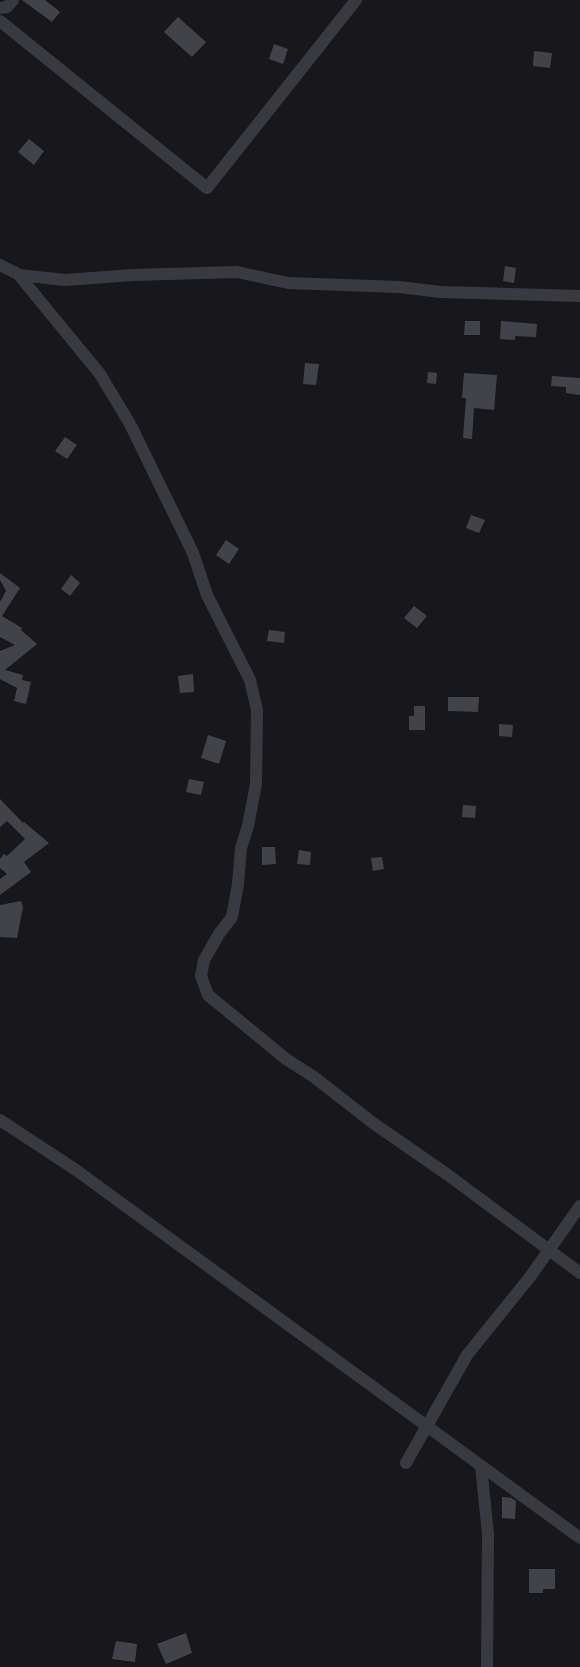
<!DOCTYPE html>
<style>
body{margin:0}
canvas{display:block;background:#18181b}
</style>
<canvas width="580" height="1667"></canvas>
<script>
const g = document.querySelector('canvas').getContext('2d');
g.lineJoin = 'round';
function fill(path, color) { g.fillStyle = color; g.fill(path, 'evenodd'); }
const toPath = rows => new Path2D(rows.map(r => 'M' + r).join(''));
function stroke(path, color, width, dash) { g.strokeStyle = color; g.lineWidth = width; g.lineCap = dash ? 'butt' : 'round'; g.setLineDash(dash || []); g.stroke(path); }
fill(toPath([
 [22,0,45,0,60,12,52,22],
 [178,17,206,42,192,57,164,32],
 [274,44,288,49,283,64,269,59],
 [534,51,552,53,550,68,533,66],
 [29,139,44,151,34,165,18,152],
 [505,266,516,268,514,283,503,281],
 [465,321,480,321,480,335,464,335],
 [501,321,537,324,536,337,515,336,515,340,500,339],
 [305,363,319,364,316,385,303,384],
 [428,372,437,373,436,384,427,383],
 [464,373,497,375,494,410,474,408,472,439,463,438,466,398,462,398],
 [552,376,580,378,580,395,566,393,566,387,551,386],
 [65,437,77,445,67,459,55,451],
 [471,515,485,520,479,533,466,528],
 [226,540,239,549,229,564,216,555],
 [0,573,20,588,2,616,22,628,21,630,37,644,5,670,23,675,22,680,31,682,26,704,14,701,17,688,0,679,0,651,15,645,0,637,0,602,6,591,0,580],
 [71,575,80,583,70,596,61,589],
 [414,606,427,616,417,628,404,618],
 [269,630,285,632,284,643,267,641],
 [193,674,194,692,180,693,178,676],
 [448,697,479,697,478,712,448,711],
 [414,706,425,706,425,730,409,730,409,716,414,716],
 [499,724,513,725,512,737,499,736],
 [208,735,226,741,219,764,201,758],
 [189,779,204,782,201,795,186,792],
 [0,799,23,823,24,822,49,843,24,862,31,872,0,895,0,879,7,874,0,868,0,859,4,854,7,856,25,839,7,821,0,827],
 [463,805,476,806,475,818,462,817],
 [262,847,275,847,276,864,262,865],
 [299,850,311,852,310,865,297,864],
 [382,857,384,869,373,871,371,858],
 [21,901,23,907,17,938,0,937,0,905],
 [502,1497,511,1498,516,1501,515,1519,502,1518],
 [529,1569,555,1569,555,1589,543,1589,543,1593,529,1593],
 [186,1633,192,1653,166,1664,157,1644],
 [116,1641,137,1644,135,1662,112,1659]
]), '#424348');
stroke(toPath([
 [0,8,7,7,13,0],
 [0,21,207,188,356,0],
 [0,265,18,274,100,374,130,424,193,553,207,595,250,680,257,710,256,784,248,826,241,848,238,884,232,917,219,934,204,960,201,976,208,995,286,1059,314,1077,373,1123,448,1175,580,1273],
 [19,275,65,280,133,275,237,272,288,283,399,287,441,292,580,296],
 [0,1120,76,1170,580,1538],
 [406,1463,467,1355,530,1277,580,1206],
 [481,1466,488,1534,487,1667]
]), '#393a40', 12);
</script>
